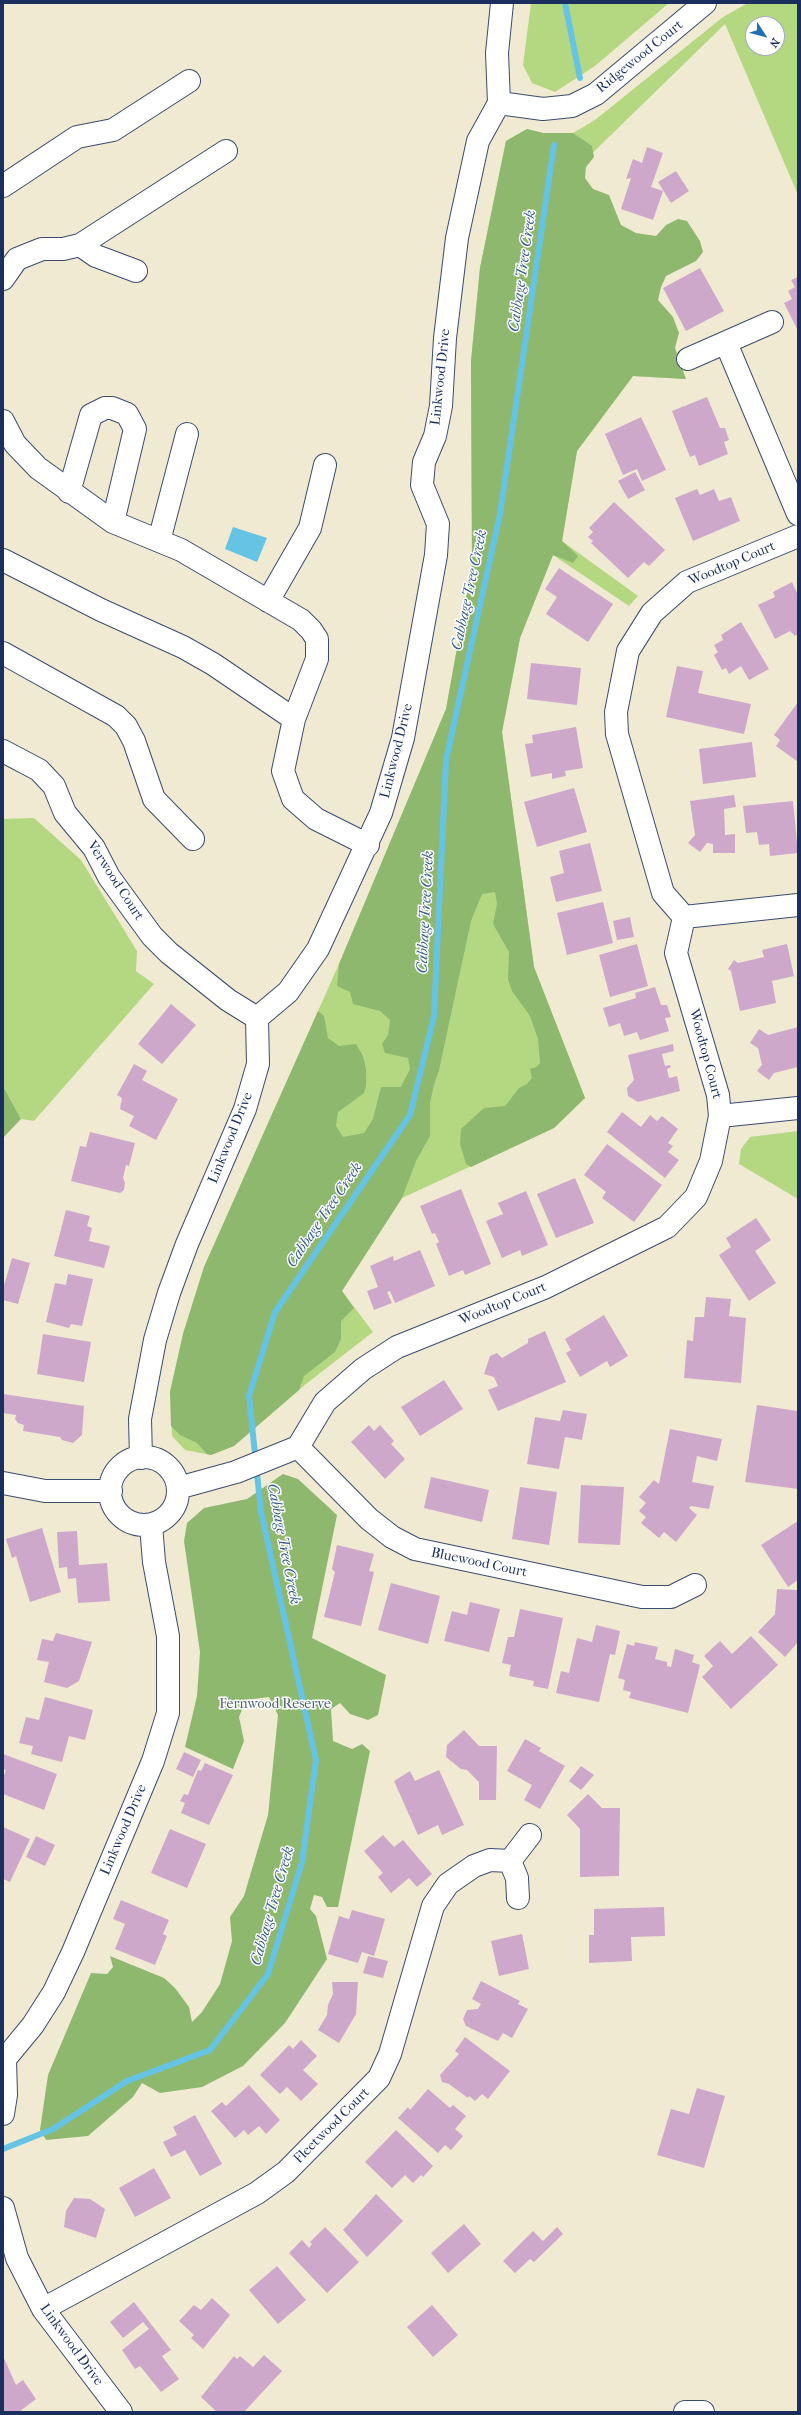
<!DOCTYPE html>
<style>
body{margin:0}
#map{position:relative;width:801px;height:2415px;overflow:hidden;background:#f0ead2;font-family:"IM FELL French Canon",serif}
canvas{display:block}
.frame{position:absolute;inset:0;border:4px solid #1b2f5e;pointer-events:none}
.north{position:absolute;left:745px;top:16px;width:40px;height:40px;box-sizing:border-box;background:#fff;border:1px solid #a4acbf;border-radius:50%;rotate:126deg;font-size:11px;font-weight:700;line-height:16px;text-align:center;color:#1b2f5e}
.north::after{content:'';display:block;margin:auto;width:14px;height:18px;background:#1f6fb2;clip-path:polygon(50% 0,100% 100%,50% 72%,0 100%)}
</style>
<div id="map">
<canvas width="801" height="2415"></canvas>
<div class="frame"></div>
<div class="north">N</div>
</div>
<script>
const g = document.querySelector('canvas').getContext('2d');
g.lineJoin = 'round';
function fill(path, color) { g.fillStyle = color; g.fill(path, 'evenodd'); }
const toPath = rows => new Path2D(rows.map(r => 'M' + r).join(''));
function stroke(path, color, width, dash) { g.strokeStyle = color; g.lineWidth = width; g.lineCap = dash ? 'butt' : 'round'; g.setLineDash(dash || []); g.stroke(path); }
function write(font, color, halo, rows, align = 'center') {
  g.font = font + ' "IM FELL French Canon",serif'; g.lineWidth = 3; g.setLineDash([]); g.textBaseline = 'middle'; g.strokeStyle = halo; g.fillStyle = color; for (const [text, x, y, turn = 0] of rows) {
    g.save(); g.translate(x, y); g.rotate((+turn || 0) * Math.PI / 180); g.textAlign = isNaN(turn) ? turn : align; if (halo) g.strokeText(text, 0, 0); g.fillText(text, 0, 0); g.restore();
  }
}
fill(toPath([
 [531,3,669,3,595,66,555,92,532,83,523,65],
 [748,3,798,3,798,195,725,24,575,170,686,379,633,376,577,451,562,541,638,596,629,606,553,555,520,638,502,732,534,967,585,1098,554,1128,402,1198,342,1291,373,1332,306,1384,234,1446,211,1455,185,1450,172,1436,170,1392,183,1334,204,1267,339,964,446,709,472,565,471,361,480,268,506,141,527,129,543,133,573,133,595,120,723,17],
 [753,24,777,24,777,48,753,48],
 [34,818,81,860,137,951,136,971,154,984,34,1121,21,1119,3,1086,3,819],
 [798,1131,798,1199,739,1164,741,1149,750,1137]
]), '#b4d881');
fill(toPath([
 [527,129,543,133,573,133,592,146,594,157,586,167,585,178,593,189,609,195,621,225,636,233,656,236,666,225,678,219,687,221,700,241,703,252,696,261,666,276,661,287,658,300,673,317,679,333,675,348,686,379,633,376,577,451,562,541,578,556,573,563,553,555,520,638,502,732,534,967,585,1098,554,1128,471,1167,466,1164,460,1144,461,1129,484,1108,505,1106,519,1088,527,1084,532,1078,530,1069,536,1067,540,1063,538,1039,530,1016,512,991,508,979,509,952,493,924,497,904,495,892,482,894,471,921,439,1070,434,1085,430,1103,430,1136,416,1161,402,1198,342,1291,354,1308,341,1321,341,1339,335,1352,304,1376,299,1390,234,1446,211,1455,207,1454,197,1443,180,1435,171,1426,170,1392,183,1334,204,1267,318,1011,324,1016,328,1038,339,1046,356,1044,363,1056,366,1069,366,1086,364,1093,338,1112,336,1126,343,1137,364,1133,373,1119,381,1087,401,1087,410,1069,408,1058,385,1053,382,1044,388,1035,390,1020,380,1011,353,1004,350,992,337,986,339,964,446,709,472,565,471,361,480,268,506,141],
 [3,1086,21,1119,3,1138],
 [283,1474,298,1479,337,1515,312,1638,386,1675,378,1715,368,1720,350,1714,340,1703,331,1709,333,1741,352,1749,362,1744,370,1751,338,1907,327,1907,322,1897,314,1895,310,1909,316,1916,327,1959,285,2023,243,2066,202,2087,160,2093,142,2083,133,2097,88,2136,46,2140,40,2130,48,2075,91,1973,107,1974,113,1967,110,1956,164,1978,175,1988,189,2007,192,2022,202,2012,220,1984,232,1941,230,1917,244,1896,268,1815,278,1715,269,1697,246,1700,239,1717,244,1741,233,1769,185,1747,197,1696,200,1652,184,1541,187,1523,204,1508,247,1499]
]), '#8fb86f');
fill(toPath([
 [233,527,267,538,257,562,225,549]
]), '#65c3e3');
stroke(toPath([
 [565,3,580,78],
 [3,2149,53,2129,127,2081,210,2050,268,1974,302,1862,316,1760,261,1512,249,1396,275,1312,410,1115,434,1016,446,760,500,514,554,145]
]), '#65c3e3', 6);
fill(toPath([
 [647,147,663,153,651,187,663,191,653,220,621,209,631,178,626,179,633,159,642,163],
 [676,171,689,191,671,203,658,182],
 [700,268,724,311,686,331,663,288],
 [798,277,798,331,784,303,792,299,788,291,795,287,791,280],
 [707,397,720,428,725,428,729,440,724,442,728,454,699,466,695,455,690,457,672,411],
 [641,417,666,470,642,481,637,469,623,475,605,434],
 [635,472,645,490,628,499,618,481],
 [697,489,700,495,714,489,719,501,731,497,740,521,693,541,675,498],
 [614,502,665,550,649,566,644,562,628,578,591,543,593,541,588,537,593,532,589,528],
 [559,568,613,604,588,642,546,614,557,597,545,589],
 [792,582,798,595,798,634,795,636,790,631,775,639,758,605,775,597,773,592],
 [741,622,769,669,749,680,741,666,729,674,726,668,722,670,714,655,718,652,714,645,723,640,721,635],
 [531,663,581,668,577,705,527,699],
 [677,666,703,671,698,693,751,704,744,734,666,717],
 [798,702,798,762,776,746,780,740,774,735],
 [576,727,583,768,565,771,566,776,552,779,552,773,531,777,525,744,533,743,532,735],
 [752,742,756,777,703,784,699,749],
 [574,788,587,832,537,847,524,802],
 [734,795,736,807,724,809,725,835,735,834,735,853,713,853,713,844,707,843,700,852,688,843,695,835,690,801],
 [793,801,798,853,770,856,769,844,759,845,757,832,746,833,743,806],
 [590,843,602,891,556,902,550,877,564,873,559,851],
 [603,902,613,943,567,955,557,913],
 [630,917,634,937,617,940,613,921],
 [637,944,648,986,610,997,599,955],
 [787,944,794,976,772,981,776,1003,740,1011,731,971,728,969,734,960,738,963,764,957,762,950],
 [655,987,661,1005,667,1005,671,1017,665,1018,669,1031,640,1040,637,1032,624,1036,620,1023,609,1027,603,1008,636,998,635,993],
 [171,1004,196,1025,162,1064,138,1044],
 [798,1027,798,1067,774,1073,769,1080,757,1071,762,1065,758,1048,750,1043,759,1029,768,1035],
 [673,1044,674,1051,662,1054,665,1066,670,1065,671,1067,667,1069,669,1078,677,1076,680,1091,638,1102,628,1096,627,1088,634,1080,628,1055],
 [134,1064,147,1071,142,1080,178,1099,156,1140,129,1126,134,1116,120,1109,122,1098,117,1095],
 [622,1112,641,1127,650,1115,657,1121,662,1116,678,1129,668,1143,673,1146,668,1152,679,1160,665,1178,607,1132],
 [90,1132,135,1143,129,1166,126,1165,123,1178,125,1183,124,1190,120,1193,71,1181,80,1146,86,1147],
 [607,1144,662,1185,634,1222,602,1198,606,1192,584,1175],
 [575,1178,594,1223,556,1238,537,1194],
 [461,1189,491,1264,465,1275,463,1270,449,1276,436,1244,439,1242,435,1233,432,1234,420,1206],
 [526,1191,548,1245,522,1256,520,1250,502,1258,486,1221,503,1214,498,1203],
 [66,1210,90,1216,87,1226,92,1228,89,1241,110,1246,104,1268,54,1256],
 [756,1218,771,1240,755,1251,776,1283,749,1301,719,1255,731,1247,726,1238],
 [420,1250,435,1286,395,1303,390,1291,387,1292,392,1303,374,1310,367,1291,378,1287,370,1266,393,1256,394,1261],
 [12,1258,30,1263,18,1304,3,1300,3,1289],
 [68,1274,93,1279,82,1326,71,1324,69,1328,46,1322,55,1283,66,1285],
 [706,1297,731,1299,729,1316,746,1318,741,1383,684,1378,687,1340,693,1341,695,1317,704,1317],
 [604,1315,628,1356,610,1367,607,1361,580,1377,566,1353,571,1350,565,1339],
 [545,1331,566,1382,498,1411,488,1390,498,1386,494,1377,484,1374,490,1356,497,1353,502,1358,528,1343,528,1339],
 [43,1334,91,1342,84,1382,37,1374],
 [444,1380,463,1409,420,1436,401,1407],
 [3,1394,84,1406,82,1435,73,1443,62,1440,60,1437,23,1431,24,1425,18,1423,15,1419,16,1415,3,1413],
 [757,1405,798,1411,798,1489,745,1482],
 [563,1410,587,1414,582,1440,565,1437,559,1469,527,1464,535,1417,560,1421],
 [369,1425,374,1431,380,1425,394,1441,391,1444,405,1459,385,1479,351,1442],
 [670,1429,722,1439,717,1461,697,1456,692,1482,714,1486,709,1509,691,1506,689,1508,697,1515,676,1542,664,1532,659,1538,641,1523,646,1517,639,1511,646,1503,639,1497,654,1480,659,1484],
 [431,1477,489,1490,482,1522,424,1508],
 [581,1485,624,1487,620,1545,578,1543],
 [520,1487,557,1492,549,1545,512,1539],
 [798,1521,798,1580,788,1587,761,1545],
 [42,1528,61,1592,30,1602,16,1556,12,1558,6,1539],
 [77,1531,79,1565,107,1563,110,1601,78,1603,76,1578,68,1579,67,1567,59,1568,57,1532],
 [337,1545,374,1554,369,1571,374,1572,361,1626,324,1617,335,1572,332,1569],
 [391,1583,440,1596,428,1644,378,1630],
 [777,1589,798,1590,798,1642,785,1657,758,1632,775,1614],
 [470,1602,500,1609,489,1652,444,1641,452,1611,467,1615],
 [520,1609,563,1618,548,1689,533,1686,534,1681,509,1676,511,1665,502,1663,508,1637,514,1637],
 [596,1625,620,1631,615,1655,610,1654,599,1702,556,1693,561,1671,569,1673,577,1638,592,1642],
 [56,1633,92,1642,79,1681,67,1688,44,1682,49,1662,37,1660,42,1639,53,1641],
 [751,1636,778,1665,731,1709,702,1677,713,1666,704,1656,720,1641,732,1654],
 [635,1642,658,1647,655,1659,667,1662,667,1666,671,1667,675,1649,694,1655,692,1662,700,1665,688,1713,629,1698,631,1692,623,1690,625,1680,618,1678,627,1644,634,1646],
 [45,1697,93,1710,85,1740,69,1736,62,1762,31,1754,33,1746,19,1743,26,1717,39,1720],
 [464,1730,479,1746,497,1746,496,1800,479,1800,479,1782,467,1770,461,1769,446,1757,447,1745],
 [525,1739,541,1748,539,1751,565,1766,540,1809,524,1800,532,1785,507,1771],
 [184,1752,201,1760,193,1777,176,1769],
 [3,1754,57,1774,44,1810,3,1794,3,1778,6,1770,3,1769],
 [205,1763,233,1775,209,1825,181,1813,185,1803,180,1801,184,1794,188,1795,198,1770,201,1771],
 [581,1766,594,1775,581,1790,569,1781],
 [439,1770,464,1825,442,1835,438,1825,418,1835,394,1781,410,1771,415,1781],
 [588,1794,602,1808,620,1808,619,1876,580,1877,580,1829,567,1815],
 [3,1827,30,1839,10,1882,3,1879],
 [170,1829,206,1844,187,1888,151,1873],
 [383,1835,394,1847,403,1840,432,1874,417,1887,409,1878,391,1893,378,1877,383,1873,364,1851],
 [36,1836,55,1845,45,1866,26,1857],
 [121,1900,169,1920,163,1934,167,1936,155,1965,115,1949,125,1924,113,1919],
 [664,1907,665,1936,631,1937,632,1961,589,1963,589,1935,594,1935,594,1909],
 [352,1910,385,1919,374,1956,362,1952,358,1963,328,1954,339,1916,349,1919],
 [522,1934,529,1969,499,1976,491,1941],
 [368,1956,388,1961,383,1978,363,1973],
 [481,1981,520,2001,518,2004,528,2009,512,2038,503,2033,498,2041,466,2026,463,2019,467,2010,478,2009,481,2004,472,1999],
 [332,1982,358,1982,356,2014,339,2043,318,2030,327,2015,328,2005,333,1994],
 [465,2037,510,2071,488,2099,482,2094,475,2101,469,2096,468,2098,449,2084,442,2082,440,2075,459,2054,455,2051],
 [301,2040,317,2056,303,2070,318,2084,301,2101,287,2087,280,2094,260,2075,289,2045,293,2049],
 [249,2085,280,2120,266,2134,259,2126,248,2135,244,2130,235,2138,211,2111,222,2102,226,2106],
 [697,2088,725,2096,704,2168,657,2155,671,2109,689,2114],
 [428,2089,450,2108,453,2105,466,2116,455,2129,463,2136,451,2150,445,2145,438,2153,398,2118,408,2107,410,2110],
 [195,2115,222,2164,200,2176,185,2150,171,2157,163,2142,177,2135,173,2127],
 [396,2130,433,2166,423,2177,421,2175,413,2183,405,2175,392,2188,365,2162],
 [154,2168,171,2198,135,2217,119,2188],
 [376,2194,403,2221,367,2257,343,2230],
 [74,2198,90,2199,105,2209,96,2238,64,2227,66,2211],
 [464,2224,481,2244,448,2273,431,2253],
 [325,2227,359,2262,327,2293,289,2253,302,2240,309,2248,312,2244,310,2242],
 [557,2227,563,2234,534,2262,530,2259,515,2273,503,2261,533,2231,543,2241],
 [277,2266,306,2300,278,2324,249,2290],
 [212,2298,230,2315,203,2349,191,2338,194,2335,179,2321,194,2305,201,2310],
 [134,2302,171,2350,162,2356,179,2379,161,2392,140,2366,135,2369,122,2350,149,2329,143,2322,123,2338,110,2322],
 [432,2305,458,2335,433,2357,407,2327],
 [264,2355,282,2371,244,2412,217,2412,201,2397,234,2356,237,2359,240,2356,253,2367],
 [3,2356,16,2385,23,2380,36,2399,19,2412,3,2412]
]), '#cea8cb');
const minor = toPath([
 [499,103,543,109,572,106,596,94,705,3],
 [3,186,77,137,113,130,189,81],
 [80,245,96,256,136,271],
 [3,279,17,259,42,249,63,249,80,245,226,151],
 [726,343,798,514],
 [688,359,772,322],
 [3,421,15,444,38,468,113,522,181,550,301,620,311,630,317,639,317,659,294,719,283,771,293,799,316,819,368,845],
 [69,492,91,415,105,408,112,408,127,414,135,429,113,522],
 [159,541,187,434],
 [3,560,101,610,183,647,213,664,294,719],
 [268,601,310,528,325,465],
 [3,653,116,716,126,726,134,741,154,799,193,839],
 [3,751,39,770,54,786,65,813,94,848,109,877,152,936,169,953,228,1000,257,1018],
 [684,917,798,905],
 [720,1116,798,1108],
 [298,1447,369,1519,392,1537,415,1549,642,1597,671,1597,695,1585],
 '110 1491a34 34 0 1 1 68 0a34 34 0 1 1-68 0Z',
 [141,1458,140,1419,155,1340,169,1293,187,1244,245,1109,258,1064,257,1018,288,992,318,949,381,813,403,738,436,555,438,524,422,485,424,462,435,436,441,406,445,338,457,238,478,141,499,103,497,53,502,3],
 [3,1483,45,1491,111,1491],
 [178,1488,236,1472,298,1447,325,1402,363,1369,397,1347,546,1287,667,1227,696,1197,711,1161,720,1116,718,1095,676,953,684,917,663,893,617,734,616,712,628,651,652,613,687,582,798,536],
 [518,1898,517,1878,510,1861,530,1835],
 [3,2114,6,2095,5,2059,33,2025,54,1992,73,1952,153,1761,168,1713,168,1636,154,1562,151,1525],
 [3,2208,17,2258,43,2309,121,2412],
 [43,2309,257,2193,286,2172,379,2078,390,2054,433,1906,448,1884,474,1866,490,1860,510,1861]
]);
const major = toPath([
 [685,2412,703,2412]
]);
stroke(minor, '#3b4b6f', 24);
stroke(major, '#3b4b6f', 24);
stroke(minor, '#fff', 22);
stroke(major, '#fff', 22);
write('14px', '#1b2f5e', '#fff', [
 ["Ridgewood Court",640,57,-39],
 ["Linkwood Drive",441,377,-84],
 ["Woodtop Court",732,564,-23],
 ["Linkwood Drive",397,751,-76],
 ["Verwood Court",115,881,57],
 ["Woodtop Court",705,1054,75],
 ["Linkwood Drive",231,1138,-68],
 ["Woodtop Court",503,1304,-22],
 ["Bluewood Court",479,1563,12],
 ["Linkwood Drive",124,1830,-67],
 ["Fleetwood Court",332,2126,-45],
 ["Linkwood Drive",71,2345,54]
]);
write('14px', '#496268', '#fff', [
 ["Fernwood Reserve",275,1705]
]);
write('italic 15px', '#315b86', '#fff', [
 ["Cabbage Tree Creek",523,271,-82],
 ["Cabbage Tree Creek",470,590,-78],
 ["Cabbage Tree Creek",426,912,-87],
 ["Cabbage Tree Creek",325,1215,-56],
 ["Cabbage Tree Creek",283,1544,79],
 ["Cabbage Tree Creek",273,1906,-74]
]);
</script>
